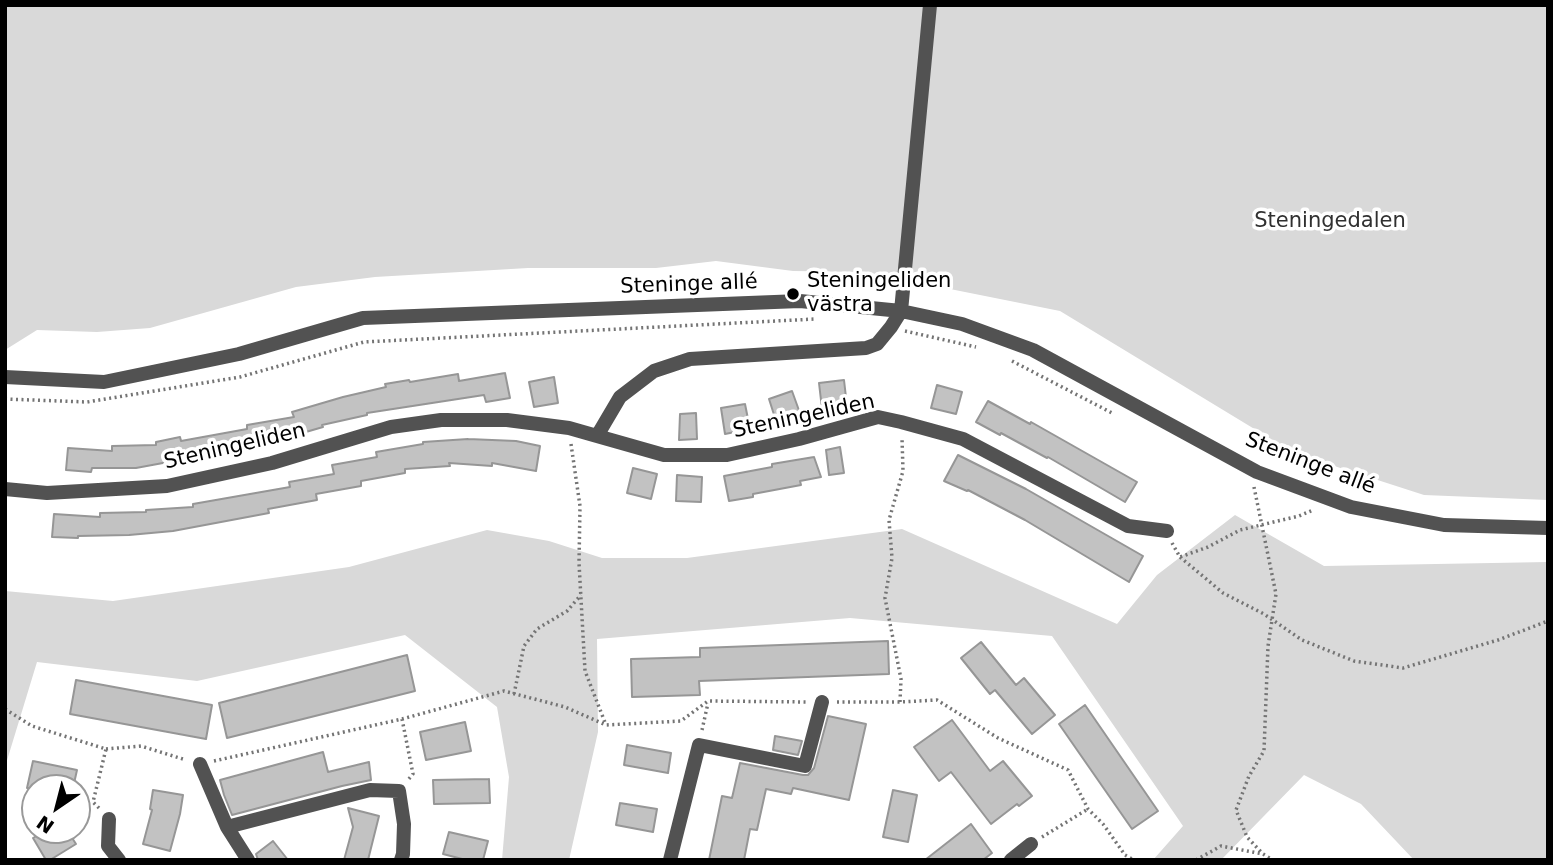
<!DOCTYPE html>
<meta charset="utf-8">
<style>
body{margin:0}
#map{position:relative;width:1553px;height:865px;overflow:hidden;background:#fff;font-family:"DejaVu Sans",sans-serif}
canvas{display:block}
.frame{position:absolute;inset:0;border:7px solid #000;pointer-events:none}
.north{position:absolute;left:21px;top:774px;width:70px;height:70px;box-sizing:border-box;background:#fff;border:2px solid #999;border-radius:50%;rotate:215deg;font-size:19px;font-weight:700;line-height:28px;text-align:center;color:#000}
.north::after{content:'';display:block;margin:auto;width:24px;height:32px;background:#000;clip-path:polygon(50% 0,100% 100%,50% 72%,0 100%)}
</style>
<div id="map">
<canvas width="1553" height="865"></canvas>
<div class="frame"></div>
<div class="north">N</div>
</div>
<script>
const g = document.querySelector('canvas').getContext('2d');
g.lineJoin = 'round';
function fill(path, color) { g.fillStyle = color; g.fill(path, 'evenodd'); }
const toPath = rows => new Path2D(rows.map(r => 'M' + r).join(''));
function stroke(path, color, width, dash) { g.strokeStyle = color; g.lineWidth = width; g.lineCap = dash ? 'butt' : 'round'; g.setLineDash(dash || []); g.stroke(path); }
function write(font, color, halo, rows, align = 'center') {
  g.font = font + ' "DejaVu Sans",sans-serif'; g.lineWidth = 7; g.setLineDash([]); g.textBaseline = 'middle'; g.strokeStyle = halo; g.fillStyle = color; for (const [text, x, y, turn = 0] of rows) {
    g.save(); g.translate(x, y); g.rotate((+turn || 0) * Math.PI / 180); g.textAlign = isNaN(turn) ? turn : align; if (halo) g.strokeText(text, 0, 0); g.fillText(text, 0, 0); g.restore();
  }
}
fill(toPath([
 [5,5,1548,5,1548,500,1424,495,1294,453,1060,311,865,272,793,271,716,261,656,268,528,268,375,277,296,287,150,328,97,332,37,330,5,350],
 [1235,515,1324,566,1548,562,1548,860,1414,860,1361,804,1304,775,1221,860,1153,860,1183,826,1052,636,850,618,597,639,598,732,569,860,502,860,509,777,497,707,405,635,197,681,37,662,5,767,5,591,113,601,349,567,487,530,549,541,602,558,687,558,902,529,1117,624,1157,575]
]), '#d9d9d9');
const building = toPath([
 [505,373,510,398,486,402,484,395,367,413,367,415,322,425,323,427,275,441,275,443,230,451,231,454,207,459,206,455,136,468,92,468,91,472,66,470,68,448,112,451,112,446,156,445,156,442,180,437,181,441,247,429,247,425,294,417,292,412,343,397,386,387,385,384,409,380,410,382,458,374,459,381,505,373],
 [554,377,558,403,534,407,529,382,554,377],
 [844,380,847,406,822,409,819,383,844,380],
 [937,385,962,392,956,414,931,408,937,385],
 [792,391,801,416,777,424,769,399,792,391],
 [988,401,1030,424,1031,422,1137,482,1125,502,1048,457,1047,458,1001,433,1000,435,976,422,988,401],
 [745,404,750,429,725,434,721,408,745,404],
 [696,413,697,439,679,440,680,414,696,413],
 [468,439,516,441,540,446,536,471,492,463,492,466,449,463,450,466,405,469,405,473,361,481,361,486,316,494,317,500,268,509,269,513,173,531,129,535,78,536,78,538,52,537,54,514,100,517,100,513,146,512,146,510,193,507,193,504,290,487,289,482,334,474,332,465,377,457,376,452,423,444,423,442,468,439],
 [840,447,844,473,829,475,826,450,840,447],
 [958,455,1026,489,1143,556,1129,582,1025,520,968,490,967,491,944,481,958,455],
 [814,457,821,477,800,481,801,485,753,494,753,497,729,501,724,476,772,467,772,464,814,457],
 [633,468,657,474,651,499,627,493,633,468],
 [677,475,702,477,701,502,676,501,677,475],
 [888,641,889,674,699,681,700,695,632,697,631,659,700,657,700,648,888,641],
 [981,642,1016,685,1024,678,1055,715,1032,734,995,690,990,694,961,658,981,642],
 [407,655,415,691,227,738,219,703,407,655],
 [76,680,212,705,206,739,70,714,76,680],
 [1085,705,1158,811,1132,829,1059,724,1085,705],
 [828,716,866,724,849,800,793,788,791,794,766,789,757,830,750,829,744,860,709,860,722,796,732,798,740,763,803,775,808,775,814,768,828,716],
 [952,720,990,771,1003,761,1032,796,1019,806,1017,804,991,824,951,772,939,781,914,747,952,720],
 [465,722,471,751,426,760,420,732,465,722],
 [775,736,802,741,798,755,773,750,775,736],
 [627,745,671,753,668,773,624,765,627,745],
 [323,752,328,772,369,762,371,780,342,786,232,815,224,795,220,780,323,752],
 [33,761,77,770,73,788,27,788,33,761],
 [489,779,490,803,434,804,433,780,489,779],
 [153,790,183,795,180,814,170,851,143,844,152,810,150,809,153,790],
 [893,790,917,795,908,842,883,837,893,790],
 [620,803,657,809,653,832,616,825,620,803],
 [348,808,379,816,368,860,344,860,353,827,348,808],
 [971,824,992,853,983,860,925,860,971,824],
 [47,830,67,830,76,844,50,860,46,860,33,838,47,830],
 [449,832,488,841,483,860,466,860,443,854,449,832],
 [273,841,288,860,258,860,256,854,273,841]
]);
fill(building, '#c2c2c2');
stroke(building, '#969696', 2);
stroke(toPath([
 [905,331,976,347],
 [1012,361,1114,414],
 [5,399,87,402,240,377,364,342,815,319],
 [571,444,580,506,579,563,585,671,606,725],
 [1254,487,1276,594,1268,646,1264,751,1249,776,1236,810,1247,837,1263,854],
 [1172,543,1180,557,1208,547,1240,530,1299,516,1313,510],
 [1180,557,1223,593,1264,614,1302,640,1354,661,1403,668,1498,640,1548,621],
 [514,694,524,646,537,629,567,611,581,595],
 [837,702,900,702,937,700,998,738,1068,770,1088,809,1103,824,1125,855,1134,860],
 [900,702,901,679,885,598,892,558,889,520,903,471,902,438],
 [5,709,32,726,106,749,93,802,99,808],
 [402,719,413,774,408,780],
 [702,730,708,703],
 [106,749,141,746,186,760],
 [214,761,402,719,504,691,565,707,606,725,681,721,708,701,808,702],
 [1042,837,1088,809],
 [1196,860,1221,846,1263,854,1273,860]
]), '#747474', 3.5, [2, 3.5]);
stroke(toPath([
 [930,5,901,311,891,327,877,344,866,348,690,359,654,371,620,397,597,436,664,455,727,455,799,439,878,417,901,422,963,439,1128,526,1167,531],
 [5,377,104,382,239,354,363,318,800,301,901,311,962,324,1033,350,1257,472,1351,507,1444,525,1548,528],
 [5,489,47,493,167,486,272,463,391,427,441,420,507,420,569,428,597,436],
 [200,764,227,827,248,860],
 [109,819,108,846,119,860],
 [227,827,370,790,399,791,404,824,403,854,401,860],
 [670,860,699,745,805,766,822,702],
 [1011,860,1031,844]
]), '#525252', 14);
for (const [x, y, r, color] of [
 [793,294,7,"#000"]
]) { const dot = new Path2D(); dot.arc(x, y, r, 0, 2 * Math.PI); g.fillStyle = color; g.fill(dot); stroke(dot, '#fff', 2.5); }
write('21px', '#303030', '#fff', [
 ["Steningedalen",1330,222]
]);
write('21px', '#000', '#fff', [
 ["Steningeliden",807,282],
 ["västra",807,306]
], 'left');
write('21px', '#000', '#fff', [
 ["Steninge allé",689,285,-2],
 ["Steningeliden",804,417,-12],
 ["Steningeliden",235,447,-13],
 ["Steninge allé",1310,464,21]
]);
</script>
